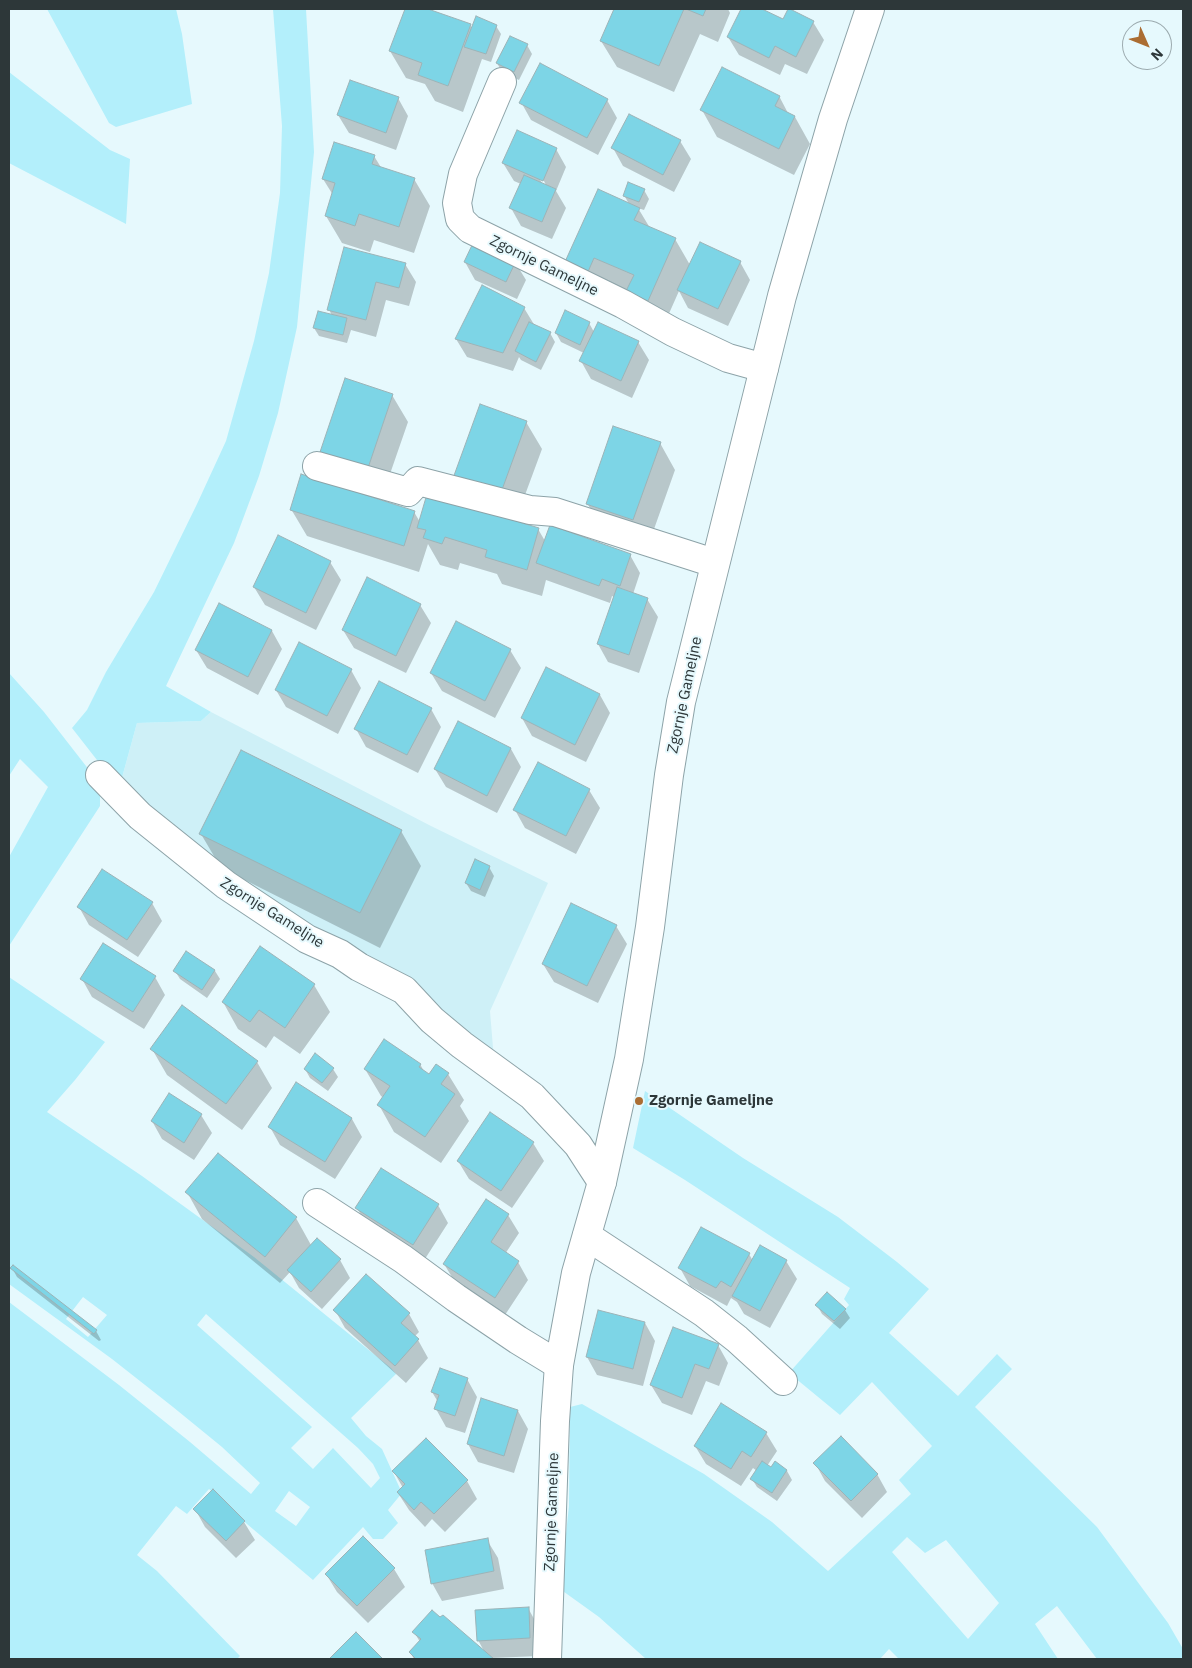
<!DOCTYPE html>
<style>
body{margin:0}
#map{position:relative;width:1192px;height:1668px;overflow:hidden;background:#e6f9fd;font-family:"IBM Plex Sans",sans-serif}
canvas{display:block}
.frame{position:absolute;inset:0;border:10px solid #2d3739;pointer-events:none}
.north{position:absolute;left:1122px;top:20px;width:50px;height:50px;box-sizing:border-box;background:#e6f9fd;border:1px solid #9cabaf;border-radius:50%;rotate:134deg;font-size:14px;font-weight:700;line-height:20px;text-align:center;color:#2d3739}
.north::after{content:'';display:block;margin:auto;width:18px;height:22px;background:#ab6d32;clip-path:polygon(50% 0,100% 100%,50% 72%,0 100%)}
</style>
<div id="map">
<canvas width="1192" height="1668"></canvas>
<div class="frame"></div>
<div class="north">N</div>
</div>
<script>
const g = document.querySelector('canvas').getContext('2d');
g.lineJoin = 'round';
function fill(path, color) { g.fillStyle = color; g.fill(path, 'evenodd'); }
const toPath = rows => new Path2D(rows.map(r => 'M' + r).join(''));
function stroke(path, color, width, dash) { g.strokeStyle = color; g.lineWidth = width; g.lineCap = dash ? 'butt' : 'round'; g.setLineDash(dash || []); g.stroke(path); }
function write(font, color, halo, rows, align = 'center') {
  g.font = font + ' "IBM Plex Sans",sans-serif'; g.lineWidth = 4; g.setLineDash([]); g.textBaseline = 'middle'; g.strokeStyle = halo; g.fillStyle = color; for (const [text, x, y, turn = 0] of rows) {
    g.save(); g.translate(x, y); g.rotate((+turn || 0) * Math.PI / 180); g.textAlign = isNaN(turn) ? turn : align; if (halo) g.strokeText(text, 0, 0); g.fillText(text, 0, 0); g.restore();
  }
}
fill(toPath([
 [211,712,431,826,548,883,490,1011,494,1060,311,934,120,785,137,723,201,721]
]), '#cef0f7');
fill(toPath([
 [47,9,176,9,182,34,192,104,116,127,109,123],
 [273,9,306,9,314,152,297,327,278,413,259,476,234,543,166,686,211,712,201,721,137,723,120,785,104,769,72,728,87,710,106,672,154,592,197,504,226,441,254,341,269,273,280,193,282,126],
 [9,72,110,150,130,159,126,224,9,163],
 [9,673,44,712,100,784,100,806,9,946,9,857,48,787,20,759,9,776],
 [9,977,105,1042,75,1080,47,1112,142,1176,254,1257,391,1368,396,1374,351,1418,366,1436,382,1449,402,1493,388,1510,398,1523,383,1539,373,1539,363,1527,313,1580,247,1524,209,1489,187,1514,176,1506,137,1555,157,1571,240,1656,237,1659,9,1659,9,1302,119,1385,190,1442,251,1494,260,1483,222,1447,173,1407,112,1359,9,1284],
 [83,1297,107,1315,88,1337,66,1319],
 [206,1314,358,1448,373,1464,380,1478,371,1488,333,1448,313,1469,291,1448,312,1427,197,1325],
 [289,1491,310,1507,296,1526,275,1511],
 [645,1091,743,1158,838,1217,897,1262,929,1289,889,1333,958,1396,997,1354,1012,1369,975,1407,1097,1527,1168,1623,1183,1649,1183,1659,1097,1659,1057,1606,1035,1624,1058,1659,899,1659,889,1649,880,1659,646,1659,599,1617,560,1589,569,1506,570,1407,582,1404,704,1474,772,1522,828,1571,911,1494,899,1480,932,1446,872,1382,840,1415,789,1373,849,1305,844,1299,850,1288,685,1180,633,1148],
 [907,1537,925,1553,946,1540,999,1603,968,1639,892,1552]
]), '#b3effb');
fill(toPath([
 [406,9,425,9,470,25,472,29,496,26,501,34,491,62,482,59,463,112,435,101,425,84,406,78,390,51],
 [615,9,728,9,730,13,718,42,700,34,674,92,617,67,601,41],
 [742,9,759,9,784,21,813,22,824,40,807,74,785,64,780,75,739,55,728,37],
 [511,37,527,45,532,54,519,80,502,72,497,63],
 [779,96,789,115,795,117,810,144,794,175,717,137,702,110],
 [398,98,408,116,396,150,349,133,338,115],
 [607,100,617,118,598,155,531,120,521,102],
 [630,115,680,141,691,159,674,192,623,166,613,148],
 [556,149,566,167,556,191,566,208,552,239,521,226,511,208,521,184,514,181,503,163],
 [541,175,546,185,543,185,538,176],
 [374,156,382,169,414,179,430,206,414,253,374,240,370,252,342,243,326,216,333,195,323,179],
 [644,190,649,199,644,210,638,208,650,228,675,239,690,265,740,262,750,280,728,326,688,308,679,291,663,327,566,264,629,204,624,195],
 [465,262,515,262,526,280,517,299,475,280],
 [405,264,416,282,409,306,386,300,376,337,351,330,347,343,319,336,314,328,332,316,329,309],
 [524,308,535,326,550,333,555,342,541,370,521,360,519,357,513,371,467,357,456,339],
 [589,323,594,332,638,342,649,360,632,398,591,379,581,361,584,353,561,342,556,333],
 [392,395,408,422,382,497,320,454],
 [526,422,542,449,515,522,538,529,545,541,630,555,640,573,633,594,647,599,658,617,639,673,608,662,598,644,614,597,612,596,610,603,546,580,542,596,502,584,497,574,460,563,458,570,440,565,428,544,419,572,307,536,291,509,414,512,420,522],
 [660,443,675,470,648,546,603,530,587,503],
 [330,562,341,580,316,630,265,605,254,587],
 [220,605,272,631,282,649,258,695,207,668,196,650],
 [420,605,431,623,406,673,354,648,343,630],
 [510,650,521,668,495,718,442,691,431,673],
 [351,670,361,688,338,734,286,707,276,690],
 [600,695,610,713,586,762,532,736,522,718],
 [431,709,441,727,418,773,366,747,356,729],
 [459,723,511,749,521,767,497,813,446,787,435,769],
 [589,790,600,808,576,854,525,828,515,810],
 [401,831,421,866,380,948,221,868,201,834],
 [489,867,494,876,485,897,471,891,466,883],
 [152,903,162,921,138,957,89,925,79,907],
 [616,926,627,944,598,1003,554,982,543,964],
 [187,952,215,971,220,979,207,998,180,979,175,971],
 [155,977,165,995,144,1029,92,997,82,979],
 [314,985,330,1012,300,1054,274,1036,266,1048,238,1029,223,1002],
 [152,1049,257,1062,272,1088,242,1130,167,1075],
 [316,1055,333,1069,338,1077,328,1091,310,1078,305,1069],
 [420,1064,425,1073,430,1076,448,1074,464,1100,460,1106,469,1121,441,1163,394,1132,379,1105,384,1098,381,1096,365,1069],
 [297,1084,352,1119,362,1137,335,1179,280,1145,270,1127],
 [170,1095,201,1115,212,1133,194,1160,162,1139,152,1121],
 [490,1114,533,1143,544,1161,512,1208,469,1179,458,1161],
 [187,1192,296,1218,311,1245,340,1260,350,1278,322,1309,299,1288,290,1272,280,1283,202,1219],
 [486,1201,508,1215,519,1233,505,1254,518,1262,528,1280,505,1315,455,1282,444,1264],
 [438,1205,448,1223,423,1262,367,1226,357,1208],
 [749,1254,753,1261,786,1261,797,1279,770,1328,744,1314,737,1302,731,1298,727,1306,690,1286,680,1268],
 [12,1268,96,1331,101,1340,99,1341,17,1277],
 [817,1305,845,1310,850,1318,840,1329,822,1314],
 [335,1310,409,1314,419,1332,414,1337,418,1340,428,1358,406,1383,345,1328],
 [645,1323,655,1341,643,1386,597,1375,587,1357],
 [718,1345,728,1363,719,1386,706,1381,692,1415,662,1403,651,1385],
 [467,1379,477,1397,465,1433,446,1427,436,1409,438,1402,432,1392],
 [518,1411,528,1429,514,1473,478,1462,468,1444],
 [766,1433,777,1451,767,1466,771,1469,775,1463,787,1471,792,1480,777,1501,757,1487,752,1479,757,1471,753,1468,741,1486,706,1464,695,1446],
 [815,1463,877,1474,887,1492,862,1518,825,1481],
 [394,1472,467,1481,477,1499,445,1532,432,1519,425,1527,409,1510,398,1493,403,1488],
 [213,1490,244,1522,255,1540,236,1558,205,1527,195,1509],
 [363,1538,394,1569,405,1587,368,1623,337,1592,326,1574],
 [487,1540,498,1558,504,1589,442,1601,432,1583],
 [528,1608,538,1626,540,1656,491,1658,493,1659,414,1659,410,1652,420,1642,414,1632,484,1651,478,1640],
 [356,1634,381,1659,331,1659]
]), '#0003');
const building = toPath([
 [405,9,428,9,471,24,448,86,418,75,422,63,389,51,405,9],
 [614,9,684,9,659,66,600,41,614,9],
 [686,9,706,9,703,16,686,9],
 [741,9,762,9,783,19,788,9,790,9,814,21,796,57,775,46,769,58,727,37,741,9],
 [476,16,497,25,486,54,464,47,476,16],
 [510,36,528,44,514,72,496,63,510,36],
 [540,63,608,99,587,138,519,103,540,63],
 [722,67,780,96,775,106,795,116,779,149,700,110,722,67],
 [350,80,399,97,386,133,337,115,350,80],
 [629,114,681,140,663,175,611,148,629,114],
 [517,130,557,148,543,181,502,163,517,130],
 [334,142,375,155,372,164,415,178,399,227,359,214,355,226,325,216,335,183,322,179,334,142],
 [524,175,556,189,542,222,509,208,524,175],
 [628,182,645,189,639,202,623,196,628,182],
 [598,189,640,208,634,220,676,238,648,301,626,291,634,275,594,258,587,274,564,264,598,189],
 [474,241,516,261,506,282,464,262,474,241],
 [700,242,741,261,718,309,677,290,700,242],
 [344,247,406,263,399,288,376,282,366,320,327,310,344,247],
 [482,285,525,307,503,353,455,339,482,285],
 [565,310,590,322,580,345,555,333,565,310],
 [318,311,347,318,343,335,313,328,318,311],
 [529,322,551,332,536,362,515,351,529,322],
 [598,322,639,341,621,381,579,361,598,322],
 [345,378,393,394,367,471,319,455,345,378],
 [480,404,527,421,499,498,452,481,480,404],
 [613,426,661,442,633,520,586,504,613,426],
 [301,474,415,511,404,546,290,510,301,474],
 [427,494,539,528,527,570,485,557,487,550,445,537,442,544,423,538,426,530,417,528,427,494],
 [550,525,631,554,620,586,602,579,599,586,536,563,550,525],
 [278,535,331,561,306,613,253,587,278,535],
 [367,577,421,604,396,656,342,630,367,577],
 [617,587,648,598,629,655,597,644,617,587],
 [219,603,272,630,248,677,195,650,219,603],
 [456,621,511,649,485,701,430,673,456,621],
 [299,642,352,669,327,716,275,690,299,642],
 [546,667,600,694,575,745,521,718,546,667],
 [379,681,432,708,407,755,354,729,379,681],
 [458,721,511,748,487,796,434,769,458,721],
 [241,750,402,830,360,913,199,834,241,750],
 [538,762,590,789,566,836,513,810,538,762],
 [475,859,490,866,480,890,465,883,475,859],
 [102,869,153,902,127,940,77,907,102,869],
 [571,903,617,925,587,986,542,964,571,903],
 [103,943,156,976,133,1012,80,979,103,943],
 [260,946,315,984,285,1028,259,1010,250,1022,222,1002,260,946],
 [186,951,215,970,202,990,173,971,186,951],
 [182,1005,258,1061,226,1104,150,1049,182,1005],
 [384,1039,421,1064,419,1067,429,1074,436,1064,449,1073,441,1084,455,1094,425,1137,377,1105,390,1086,364,1069,384,1039],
 [315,1053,334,1068,322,1083,304,1069,315,1053],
 [296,1082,352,1118,325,1162,268,1127,296,1082],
 [169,1093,202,1114,184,1143,151,1121,169,1093],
 [490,1112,534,1142,501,1191,457,1161,490,1112],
 [218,1153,297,1217,265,1257,185,1192,218,1153],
 [381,1168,439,1204,413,1245,355,1208,381,1168],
 [486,1199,509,1214,491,1242,519,1261,495,1298,443,1264,486,1199],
 [701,1227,750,1253,731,1287,721,1281,716,1288,678,1268,701,1227],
 [317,1238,341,1259,311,1292,287,1270,317,1238],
 [760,1245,787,1260,760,1311,732,1296,760,1245],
 [13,1265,97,1330,94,1334,10,1268,13,1265],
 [366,1274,410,1313,401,1323,419,1339,395,1366,333,1310,366,1274],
 [827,1292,846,1309,834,1321,815,1305,827,1292],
 [598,1310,645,1322,633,1369,586,1357,598,1310],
 [673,1327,719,1344,709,1369,695,1364,682,1398,650,1385,673,1327],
 [440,1368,468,1378,455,1416,434,1409,439,1395,431,1392,440,1368],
 [481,1398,518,1410,504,1456,467,1444,481,1398],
 [721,1403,767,1432,751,1457,742,1451,731,1469,694,1446,721,1403],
 [841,1436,878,1474,851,1501,813,1463,841,1436],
 [426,1438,468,1480,434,1514,421,1502,414,1510,397,1492,405,1484,392,1471,426,1438],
 [762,1461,771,1467,775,1461,787,1470,772,1493,750,1479,762,1461],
 [213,1489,245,1521,226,1541,193,1509,213,1489],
 [363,1536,395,1568,357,1606,325,1574,363,1536],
 [488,1538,494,1571,431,1584,425,1550,488,1538],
 [529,1607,530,1638,477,1641,475,1610,529,1607],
 [432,1610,440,1617,443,1615,494,1659,416,1659,409,1652,421,1639,412,1632,432,1610],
 [356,1632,383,1659,329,1659,356,1632]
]);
fill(building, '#7dd5e6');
stroke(building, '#9cb3b7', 1);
const minor = toPath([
 [502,82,463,174,457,203,460,219,470,229,623,304,673,332,728,358,764,368],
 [317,466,408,492,418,481,530,510,555,512,714,563],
 [100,775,140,816,226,885,307,939,340,954,359,967,404,990,432,1020,462,1045,532,1096,578,1145,602,1182],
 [317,1203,403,1259,456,1298,518,1340,559,1365],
 [587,1236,704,1313,737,1339,783,1381]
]);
const tertiary = toPath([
 [547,1659,555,1421,559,1365,576,1273,602,1182,629,1059,650,927,669,775,681,702,782,296,833,119,870,9]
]);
stroke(minor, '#8da3a8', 30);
stroke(tertiary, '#8da3a8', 30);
stroke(minor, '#fff', 28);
stroke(tertiary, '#fff', 28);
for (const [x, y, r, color] of [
 [639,1101,5,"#ab6d32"]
]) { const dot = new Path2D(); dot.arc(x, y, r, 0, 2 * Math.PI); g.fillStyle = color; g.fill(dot); stroke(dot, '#e6f9fd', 2); }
write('15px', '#2d3739', '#e6f9fd', [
 ["Zgornje Gameljne",544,266,26],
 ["Zgornje Gameljne",685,695,-78],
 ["Zgornje Gameljne",272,913,32],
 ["Zgornje Gameljne",552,1512,-88]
]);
write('bold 15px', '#2d3739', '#e6f9fd', [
 ["Zgornje Gameljne",649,1101]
], 'left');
</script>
